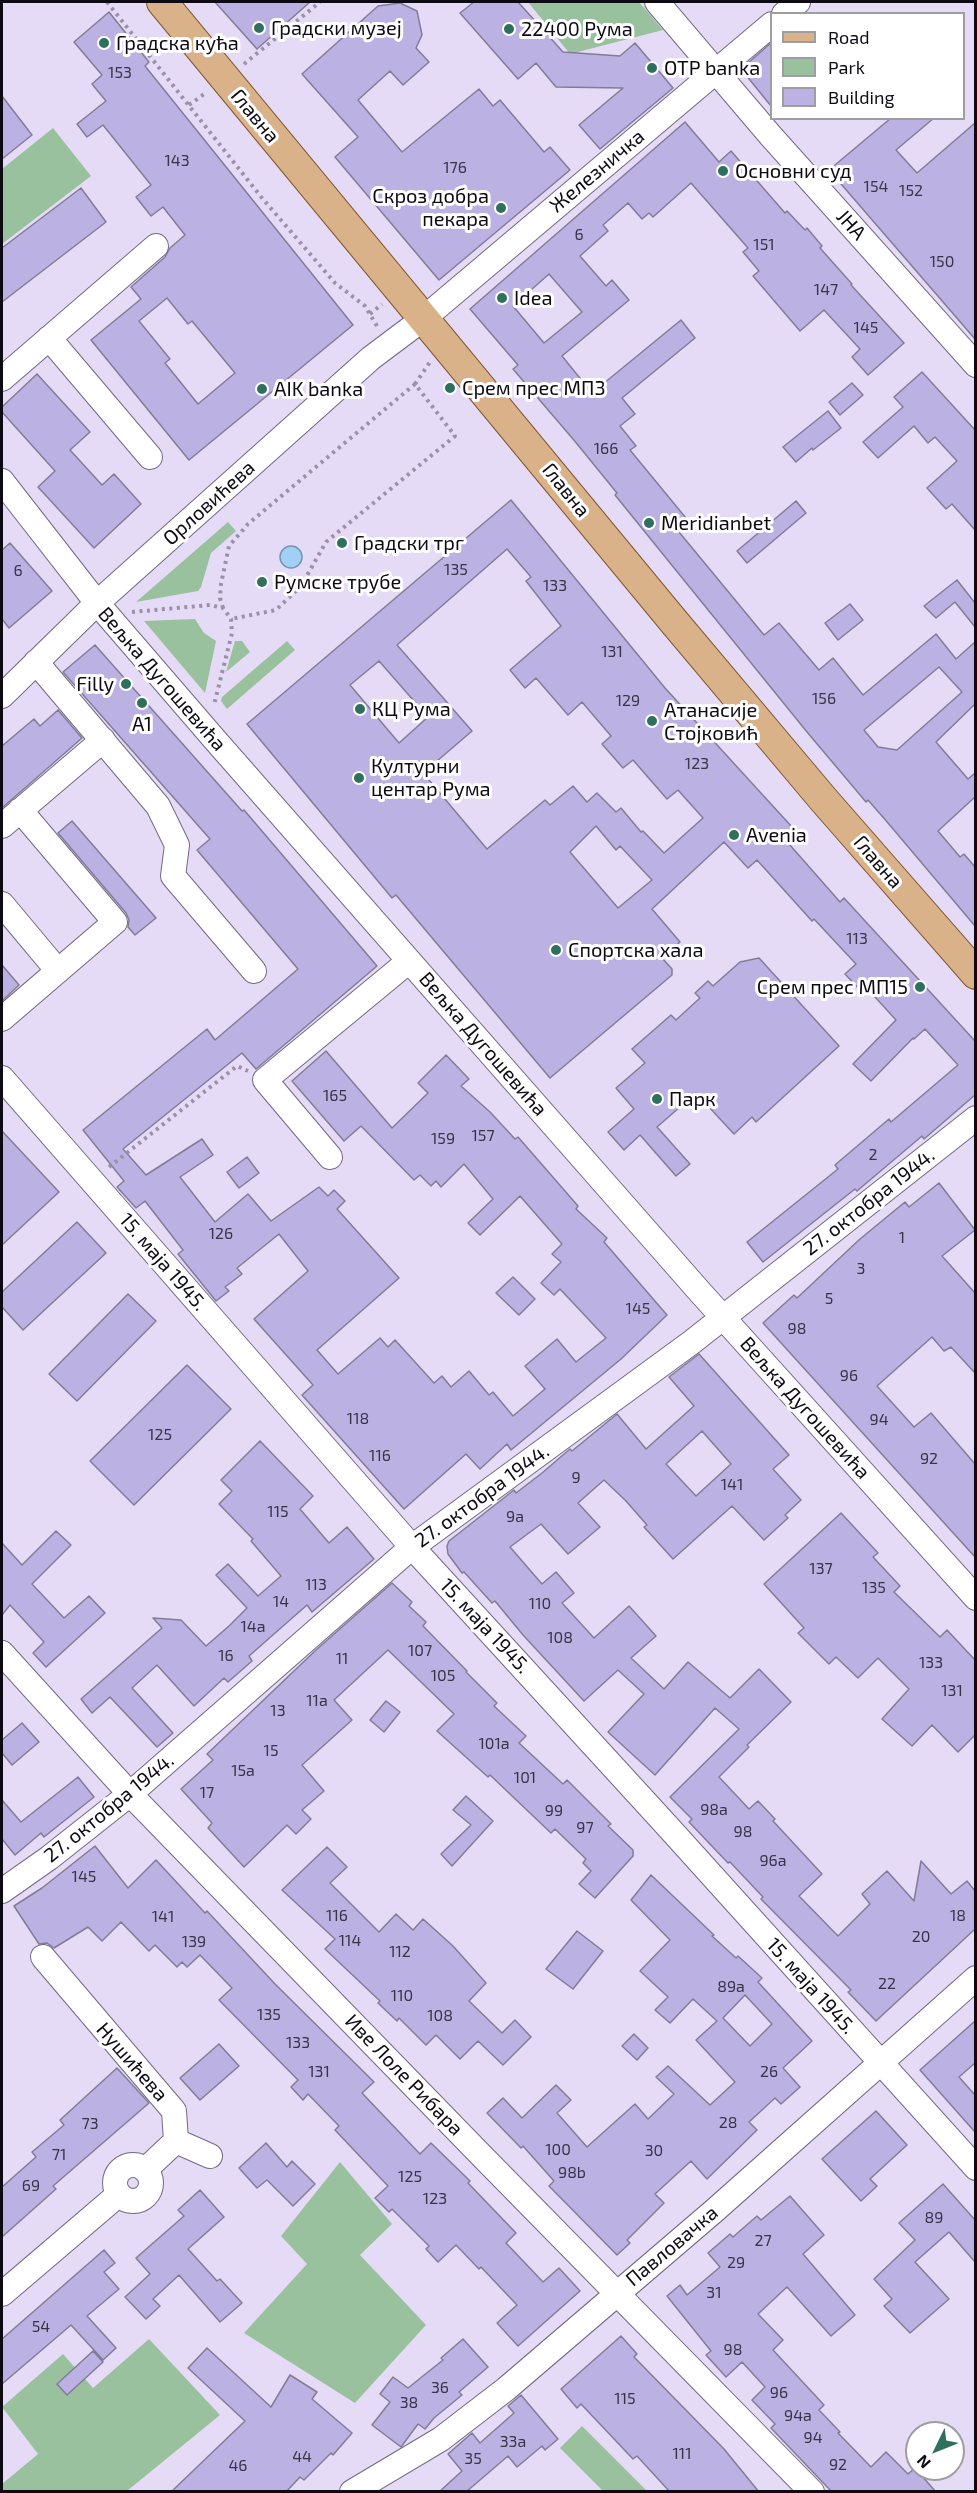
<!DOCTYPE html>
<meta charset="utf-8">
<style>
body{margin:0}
#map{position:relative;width:977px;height:2493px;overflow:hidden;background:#e6dbf7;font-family:"Exo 2",sans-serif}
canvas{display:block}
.frame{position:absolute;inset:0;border:3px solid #0d0a13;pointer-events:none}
.legend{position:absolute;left:770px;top:12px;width:195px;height:108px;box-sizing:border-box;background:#fff;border:2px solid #9e9da1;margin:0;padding:8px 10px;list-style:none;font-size:18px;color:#0d0a13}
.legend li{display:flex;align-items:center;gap:12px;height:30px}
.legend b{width:30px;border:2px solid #9e9da1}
.north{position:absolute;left:905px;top:2421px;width:60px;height:60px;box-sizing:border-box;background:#fff;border:2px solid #9e9da1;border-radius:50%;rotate:227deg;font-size:16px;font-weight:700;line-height:24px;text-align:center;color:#0d0a13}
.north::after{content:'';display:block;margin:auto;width:21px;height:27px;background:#2f6f5e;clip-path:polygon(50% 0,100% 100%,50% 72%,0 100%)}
</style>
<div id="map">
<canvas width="977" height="2493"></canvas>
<div class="frame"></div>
<ul class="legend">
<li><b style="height:8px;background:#d9b28a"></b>Road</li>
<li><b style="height:16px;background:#9ac19e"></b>Park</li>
<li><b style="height:16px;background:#bcb1e3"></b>Building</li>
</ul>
<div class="north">N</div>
</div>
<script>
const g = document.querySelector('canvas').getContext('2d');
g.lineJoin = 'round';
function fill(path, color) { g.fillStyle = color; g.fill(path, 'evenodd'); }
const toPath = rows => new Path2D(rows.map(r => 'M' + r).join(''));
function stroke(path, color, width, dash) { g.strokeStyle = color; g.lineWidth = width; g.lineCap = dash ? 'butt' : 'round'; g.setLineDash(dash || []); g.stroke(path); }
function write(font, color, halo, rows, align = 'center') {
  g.font = font + ' "Exo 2",sans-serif'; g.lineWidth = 6; g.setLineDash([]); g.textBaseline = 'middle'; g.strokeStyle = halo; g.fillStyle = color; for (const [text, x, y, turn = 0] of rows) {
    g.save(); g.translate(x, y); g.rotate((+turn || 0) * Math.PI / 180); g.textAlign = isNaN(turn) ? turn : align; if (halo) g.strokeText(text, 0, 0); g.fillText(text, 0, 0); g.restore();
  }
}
fill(toPath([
 [528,2,639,2,663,30,570,54],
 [53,128,91,176,2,244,2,169],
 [228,522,236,531,211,553,201,587,198,591,136,602],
 [195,619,204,633,216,641,205,693,144,621],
 [235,641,242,641,250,652,226,672],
 [287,641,295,650,227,709,221,701,222,697],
 [340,2162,392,2224,360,2255,426,2325,355,2403,244,2333,307,2264,281,2236],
 [149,2339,220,2415,127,2491,2,2491,2,2484,38,2454,2,2407,63,2354,93,2388],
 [582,2426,647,2491,603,2491,560,2448]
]), '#9ac19e');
const water = toPath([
 '280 557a11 11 0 1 1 22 0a11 11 0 1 1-22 0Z'
]);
fill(water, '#a1cff5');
stroke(water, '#7594b1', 1.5);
const building = toPath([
 [215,2,310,2,257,49,215,2],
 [474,2,518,2,563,52,620,56,635,43,673,88,600,149,579,125,623,88,556,87,536,63,518,79,460,13,474,2],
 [400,3,417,11,422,35,416,48,429,62,403,85,390,71,358,100,402,152,479,89,493,106,500,100,544,152,550,147,570,170,439,280,335,157,358,137,302,74,378,6,400,3],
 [109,12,149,62,145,66,353,325,189,460,91,340,141,299,131,287,165,257,170,248,185,235,163,207,151,216,136,197,151,185,103,125,87,137,77,124,106,101,92,84,102,75,74,42,109,12],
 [167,298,188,324,192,321,235,373,198,404,165,363,170,359,139,321,167,298],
 [771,43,771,106,741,69,771,43],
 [2,96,32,135,2,159,2,96],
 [891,118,934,118,896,150,917,173,975,123,975,339,829,170,891,118],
 [685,122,719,162,731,151,785,213,787,211,805,230,807,228,822,246,820,248,852,284,851,285,904,343,868,375,852,357,860,349,824,310,800,331,753,276,759,271,743,252,748,248,691,183,653,217,649,213,642,219,628,203,603,225,608,231,580,256,606,286,612,280,629,300,562,356,592,393,681,320,695,338,622,398,635,414,620,426,636,446,630,450,690,523,679,532,764,635,779,623,819,670,833,658,863,695,936,634,956,659,975,642,975,706,974,705,936,742,968,779,975,773,975,797,938,831,960,857,964,854,975,867,975,926,888,823,868,800,866,802,807,732,615,495,617,493,573,439,513,369,518,365,470,309,685,122],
 [549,274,582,312,544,343,513,306,549,274],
 [939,667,962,692,897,750,878,747,864,730,939,667],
 [81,188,106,222,2,302,2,248,81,188],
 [922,372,975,430,975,530,952,504,946,509,927,488,957,461,935,437,928,443,914,426,878,458,863,442,903,407,894,397,922,372],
 [37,374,90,432,70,450,102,485,114,474,141,504,94,548,38,487,55,471,2,412,2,407,37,374],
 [852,383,863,395,840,415,829,402,852,383],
 [828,411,841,428,813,450,812,448,796,462,783,447,828,411],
 [511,500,665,688,792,827,782,836,840,902,844,898,975,1041,975,1095,924,1139,922,1136,857,1191,855,1189,763,1262,747,1242,838,1169,835,1165,889,1119,891,1122,958,1065,925,1029,914,1039,913,1038,871,1081,853,1064,896,1020,864,985,860,990,845,974,856,964,814,919,812,921,757,860,748,868,724,842,652,909,680,942,662,958,672,969,672,975,550,1078,396,895,392,898,247,724,511,500],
 [507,549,531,577,526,581,561,626,510,670,525,688,536,678,568,715,582,702,611,736,602,744,623,768,633,760,667,799,678,790,703,818,664,853,643,831,641,832,621,808,616,812,597,793,587,802,573,786,550,805,545,800,487,849,423,773,472,731,397,645,507,549],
 [379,661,428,717,399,743,350,685,379,661],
 [596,826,616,850,620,846,652,880,618,908,570,852,596,826],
 [796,501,806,513,747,563,737,551,796,501],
 [10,543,52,591,9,628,2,619,2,550,10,543],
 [957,580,975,603,975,627,955,602,936,618,924,606,957,580],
 [850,604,863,620,838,640,825,623,850,604],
 [95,645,242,811,244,810,377,966,256,1069,242,1053,123,1149,146,1175,202,1139,213,1155,180,1177,215,1222,248,1194,271,1221,319,1187,328,1196,334,1190,345,1201,337,1209,399,1278,317,1350,338,1374,380,1338,388,1347,395,1340,434,1383,442,1376,451,1387,469,1371,489,1395,493,1392,513,1416,545,1389,525,1366,557,1339,576,1362,606,1338,560,1289,554,1295,541,1283,561,1262,552,1254,562,1244,520,1196,480,1235,468,1223,493,1199,464,1164,441,1187,436,1181,431,1186,420,1175,414,1180,361,1126,344,1141,292,1081,326,1051,392,1128,428,1093,418,1083,446,1055,469,1079,461,1086,490,1112,515,1139,518,1137,578,1206,576,1209,607,1238,604,1242,667,1315,621,1359,511,1450,507,1444,480,1469,466,1454,404,1509,302,1395,313,1385,254,1319,308,1271,279,1234,237,1268,242,1274,225,1287,229,1291,216,1301,178,1254,183,1250,145,1201,136,1208,117,1187,124,1181,83,1130,207,1029,215,1040,298,969,197,850,210,839,63,672,95,645],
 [58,710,82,738,2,808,2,746,34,719,40,726,58,710],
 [72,821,156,918,135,935,128,927,129,920,126,913,58,833,72,821],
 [759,958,839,1046,756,1122,752,1117,734,1134,696,1093,657,1127,690,1164,676,1176,640,1135,624,1150,608,1132,634,1109,616,1088,645,1063,632,1049,671,1015,676,1020,700,998,695,993,708,981,713,986,740,962,759,958],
 [2,965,19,985,2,1001,2,965],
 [2,1131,59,1192,2,1245,2,1131],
 [247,1157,259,1173,239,1188,227,1172,247,1157],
 [939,1183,975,1230,942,1256,975,1293,975,1373,951,1347,944,1351,932,1337,877,1386,914,1427,931,1413,975,1464,975,1557,763,1323,794,1295,797,1298,860,1239,905,1202,909,1207,939,1183],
 [77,1222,106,1253,23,1330,2,1307,2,1292,77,1222],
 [513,1277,535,1299,519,1315,496,1293,513,1277],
 [128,1294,156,1321,77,1401,49,1374,128,1294],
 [699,1354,789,1455,773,1469,801,1500,785,1515,788,1518,764,1540,732,1506,673,1559,644,1527,647,1525,626,1501,604,1480,578,1503,600,1527,568,1554,541,1524,510,1547,542,1584,556,1572,574,1593,562,1603,594,1638,629,1606,656,1636,631,1658,664,1689,688,1662,730,1698,759,1669,791,1702,747,1745,749,1747,719,1777,749,1809,758,1801,775,1819,773,1821,822,1874,799,1896,838,1936,870,1904,862,1894,887,1871,914,1901,921,1861,951,1894,967,1881,975,1891,975,1929,876,2021,848,1992,851,1990,761,1899,763,1897,730,1862,728,1863,689,1822,692,1819,670,1797,739,1729,715,1708,655,1775,608,1732,644,1694,618,1670,584,1701,523,1635,495,1601,492,1603,464,1572,462,1573,448,1554,447,1546,449,1541,514,1490,516,1493,542,1473,570,1449,572,1451,617,1414,646,1449,694,1406,669,1377,699,1354],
 [702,1431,731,1464,696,1496,666,1464,702,1431],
 [187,1365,231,1409,134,1505,90,1461,187,1365],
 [260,1441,313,1496,300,1509,329,1543,347,1527,374,1559,312,1612,307,1605,249,1656,252,1661,228,1682,224,1678,194,1706,157,1665,132,1688,173,1733,157,1747,110,1697,92,1713,81,1699,162,1628,153,1618,181,1620,206,1646,229,1626,247,1608,216,1575,228,1564,258,1596,281,1576,251,1541,253,1539,219,1504,232,1491,221,1480,260,1441],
 [841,1513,878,1553,873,1557,900,1586,894,1592,940,1637,947,1630,975,1660,975,1735,958,1752,932,1725,912,1746,882,1719,909,1689,878,1658,858,1678,836,1657,829,1664,798,1633,804,1628,764,1584,841,1513],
 [56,1531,71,1545,32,1584,64,1618,89,1596,105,1613,46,1667,33,1653,44,1642,10,1605,2,1615,2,1543,22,1565,56,1531],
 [392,1583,412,1602,409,1606,426,1622,423,1626,467,1671,466,1672,497,1703,494,1706,526,1736,519,1743,563,1784,567,1780,611,1824,608,1826,633,1850,633,1856,595,1898,579,1884,591,1871,583,1863,586,1859,555,1829,551,1833,490,1775,488,1777,437,1731,454,1714,388,1650,334,1700,352,1720,302,1765,324,1791,302,1810,311,1819,296,1834,287,1825,244,1867,208,1828,212,1823,181,1789,213,1760,207,1754,316,1650,392,1583],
 [386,1701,400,1712,384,1732,370,1720,386,1701],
 [22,1723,39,1742,12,1765,2,1753,2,1740,22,1723],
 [78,1777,94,1797,44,1837,41,1833,15,1855,2,1839,2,1800,21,1822,78,1777],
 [466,1796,493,1821,452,1866,441,1854,471,1825,453,1810,466,1796],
 [95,1846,128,1888,156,1860,205,1913,207,1911,275,1984,374,2082,362,2093,420,2154,431,2143,470,2181,468,2183,516,2233,506,2243,543,2282,559,2268,580,2291,518,2346,497,2323,517,2305,481,2267,479,2269,456,2245,438,2262,426,2249,429,2246,392,2209,389,2212,375,2198,388,2186,335,2130,339,2126,308,2094,303,2100,291,2087,298,2080,219,2000,232,1988,200,1955,187,1967,182,1962,177,1967,155,1945,149,1951,121,1922,102,1941,88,1927,54,1948,47,1943,39,1944,14,1906,42,1888,95,1846],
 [327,1847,347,1867,330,1883,379,1932,396,1914,413,1930,423,1919,453,1946,486,1983,469,2001,502,2033,515,2020,531,2037,503,2065,478,2041,460,2059,436,2035,426,2045,399,2018,397,2021,378,2003,380,2001,325,1949,335,1939,282,1890,327,1847],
 [651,1875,714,1935,712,1936,736,1958,738,1956,762,1978,758,1982,812,2041,783,2068,800,2087,781,2104,775,2098,749,2122,757,2130,707,2179,691,2161,655,2194,664,2203,627,2240,630,2243,617,2255,549,2186,554,2181,523,2146,521,2148,487,2113,503,2098,522,2118,556,2085,571,2100,557,2113,587,2147,635,2104,648,2119,674,2094,656,2077,668,2066,710,2105,735,2082,696,2040,717,2021,693,1999,670,2023,655,2010,668,1997,640,1971,670,1940,631,1900,651,1875],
 [745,1995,772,2024,750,2046,723,2018,745,1995],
 [577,1931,603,1951,573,1989,546,1969,577,1931],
 [975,2021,975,2063,959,2077,975,2095,975,2132,920,2070,975,2021],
 [634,2034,648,2048,637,2060,622,2046,634,2034],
 [219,2044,239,2066,200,2100,180,2078,219,2044],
 [117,2068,149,2103,53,2186,56,2189,2,2237,2,2187,36,2157,32,2152,64,2125,60,2120,117,2068],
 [876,2111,907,2145,870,2179,877,2186,861,2201,822,2159,876,2111],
 [266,2143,287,2167,292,2161,315,2184,293,2206,267,2180,257,2188,239,2168,266,2143],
 [943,2184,975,2220,975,2262,949,2232,915,2262,949,2299,910,2333,884,2306,892,2299,874,2279,915,2240,899,2223,943,2184],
 [200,2190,224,2217,188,2249,217,2281,220,2279,242,2303,220,2322,179,2275,153,2299,160,2306,146,2319,125,2297,150,2274,136,2258,184,2216,178,2210,200,2190],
 [790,2196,824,2235,803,2254,855,2315,831,2336,787,2287,758,2314,783,2340,773,2350,824,2405,819,2410,840,2432,838,2433,871,2467,886,2452,908,2474,915,2468,936,2492,832,2492,771,2428,775,2424,752,2400,765,2387,742,2362,726,2377,706,2355,711,2351,667,2296,680,2285,687,2295,720,2267,708,2253,730,2234,733,2237,757,2216,761,2220,790,2196],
 [104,2250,115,2263,104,2272,119,2289,87,2316,116,2348,103,2360,71,2325,2,2384,2,2339,104,2250],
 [621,2336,637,2354,634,2357,724,2449,759,2492,670,2492,637,2456,633,2459,581,2404,577,2408,561,2389,621,2336],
 [463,2339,488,2367,459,2392,462,2395,434,2418,425,2429,418,2424,401,2447,372,2425,390,2402,380,2394,393,2377,408,2388,443,2360,441,2358,463,2339],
 [207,2348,271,2407,290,2375,317,2392,312,2399,352,2433,333,2455,331,2453,304,2480,300,2477,286,2492,171,2492,245,2421,188,2368,207,2348],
 [93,2351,103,2362,67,2395,57,2384,93,2351],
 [521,2395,558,2439,545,2450,542,2446,517,2467,508,2456,466,2492,439,2492,462,2471,448,2454,472,2433,480,2443,514,2413,508,2406,521,2395]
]);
fill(building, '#bcb1e3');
stroke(building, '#827c96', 1.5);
const minor = toPath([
 [657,2,770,135,976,365],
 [784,14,798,2],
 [49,338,150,457],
 [2,379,156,246],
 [2,481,97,603,216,741,700,1292,976,1598],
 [36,662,158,806,177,845,173,876,254,971],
 [2,696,97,603,371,358,423,319,772,24],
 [2,826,103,740],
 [2,904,58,971],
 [2,1019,115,922,20,810],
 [2,1078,412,1547,670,1829,976,2168],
 [330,1157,265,1080,409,961],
 [2,1653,130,1794,477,2151,812,2492],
 [2,1891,49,1858,130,1794,412,1547,692,1342,976,1118],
 [43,1957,174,2111,176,2141,145,2170],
 [176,2141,210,2156],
 '115 2183a18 18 0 1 1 36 0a18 18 0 1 1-36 0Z',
 [2,2294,118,2195],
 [352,2492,441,2439,506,2389,714,2211,976,1978]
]);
const major = toPath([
 [162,2,675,623,823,799,976,974]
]);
stroke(minor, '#736982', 26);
stroke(major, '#81562e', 32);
stroke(toPath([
 [107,2,262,198,335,283,365,306,377,326],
 [244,64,320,2],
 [189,105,207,92],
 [370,314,382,304],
 [415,384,430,362],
 [223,608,220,598,221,584,229,546,248,524,415,384,455,436,326,542,301,586,276,610,231,619],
 [132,612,210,605,223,608,231,619,232,633,214,705],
 [109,1167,237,1066,248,1071]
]), '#9a91a7', 4, [3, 4.5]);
stroke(minor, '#fff', 24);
stroke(major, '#d9b28a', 30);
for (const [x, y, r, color] of [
 [259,28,6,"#2f6f5e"],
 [509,29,6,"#2f6f5e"],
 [104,43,6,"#2f6f5e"],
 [652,68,6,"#2f6f5e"],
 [723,171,6,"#2f6f5e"],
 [501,208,6,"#2f6f5e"],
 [502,298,6,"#2f6f5e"],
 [450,388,6,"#2f6f5e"],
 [262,389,6,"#2f6f5e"],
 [649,523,6,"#2f6f5e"],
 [342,543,6,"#2f6f5e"],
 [262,582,6,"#2f6f5e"],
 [126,684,6,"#2f6f5e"],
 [142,703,6,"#2f6f5e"],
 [360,709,6,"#2f6f5e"],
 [652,721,6,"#2f6f5e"],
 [359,778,6,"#2f6f5e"],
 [734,835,6,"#2f6f5e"],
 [556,950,6,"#2f6f5e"],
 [920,987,6,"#2f6f5e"],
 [657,1099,6,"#2f6f5e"]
]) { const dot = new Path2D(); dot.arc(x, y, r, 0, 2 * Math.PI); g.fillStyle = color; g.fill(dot); stroke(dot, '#fff', 2); }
write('16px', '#393447', null, [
 ["153",120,73],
 ["143",177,161],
 ["176",455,168],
 ["154",876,187],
 ["152",911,191],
 ["6",579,235],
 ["151",764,245],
 ["150",942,262],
 ["147",826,290],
 ["145",866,328],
 ["166",606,449],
 ["135",456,570],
 ["6",18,571],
 ["133",555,586],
 ["131",612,652],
 ["156",824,699],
 ["129",628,701],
 ["123",697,764],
 ["113",857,939],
 ["165",335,1096],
 ["157",483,1136],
 ["159",443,1139],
 ["2",873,1155],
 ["126",221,1234],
 ["1",902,1238],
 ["3",861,1269],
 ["5",829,1299],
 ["145",638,1309],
 ["98",797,1329],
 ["96",849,1376],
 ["118",358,1419],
 ["94",879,1420],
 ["125",160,1435],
 ["116",380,1456],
 ["92",929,1459],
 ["9",576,1478],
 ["141",732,1485],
 ["115",278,1512],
 ["9a",515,1517],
 ["137",821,1569],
 ["113",316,1585],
 ["135",874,1588],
 ["14",281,1602],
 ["110",540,1604],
 ["14a",253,1627],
 ["108",560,1638],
 ["107",420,1651],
 ["16",226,1656],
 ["11",342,1659],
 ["133",931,1663],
 ["105",443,1676],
 ["131",952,1691],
 ["11a",317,1701],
 ["13",278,1711],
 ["101a",494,1744],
 ["15",271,1751],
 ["15a",243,1771],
 ["101",525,1778],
 ["17",207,1793],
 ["98a",714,1810],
 ["99",554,1811],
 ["97",585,1828],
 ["98",743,1832],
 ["96a",773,1861],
 ["145",84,1877],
 ["116",337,1916],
 ["18",958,1916],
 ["141",163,1917],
 ["20",921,1937],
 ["114",350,1941],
 ["139",194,1942],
 ["112",400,1952],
 ["22",887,1984],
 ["89a",731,1987],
 ["110",402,1996],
 ["135",269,2015],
 ["108",440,2016],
 ["133",298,2043],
 ["131",319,2072],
 ["26",769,2072],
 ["28",728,2123],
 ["73",90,2124],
 ["100",558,2150],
 ["30",654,2151],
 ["71",59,2155],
 ["98b",572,2173],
 ["125",410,2177],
 ["69",31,2186],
 ["123",435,2199],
 ["89",934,2218],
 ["27",763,2241],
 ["29",736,2263],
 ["31",714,2293],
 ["54",41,2327],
 ["98",733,2350],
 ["36",440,2388],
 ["96",779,2393],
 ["115",625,2399],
 ["38",409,2403],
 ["94a",798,2416],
 ["94",813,2438],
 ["33a",513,2442],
 ["111",682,2454],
 ["44",302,2457],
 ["35",473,2459],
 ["92",838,2465],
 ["46",238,2466]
]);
write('20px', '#0d0a13', '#fff', [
 ["Градски музеј",271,28],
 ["22400 Рума",521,29],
 ["Градска кућа",116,43],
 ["OTP banka",664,68],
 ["Основни суд",735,171],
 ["Скроз добра",489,196,"right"],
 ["пекара",489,219,"right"],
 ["Idea",514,298],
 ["Срем прес МП3",462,388],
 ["AIK banka",274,389],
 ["Meridianbet",661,523],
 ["Градски трг",354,543],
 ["Румске трубе",274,582],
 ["Filly",114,684,"right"],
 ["КЦ Рума",372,709],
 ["Атанасије",664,710],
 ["Стојковић",664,733],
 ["A1",142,724,"center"],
 ["Културни",371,766],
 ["центар Рума",371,789],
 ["Avenia",746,835],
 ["Спортска хала",568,950],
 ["Срем прес МП15",908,987,"right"],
 ["Парк",669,1099]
], 'left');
write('20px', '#0d0a13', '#fff', [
 ["Главна",255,116,50],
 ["Железничка",597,171,-40],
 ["ЈНА",851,225,48],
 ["Главна",566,490,51],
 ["Орловићева",209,503,-42],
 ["Вељка Дугошевића",162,679,49],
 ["Главна",878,862,49],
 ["Вељка Дугошевића",483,1044,49],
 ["27. октобра 1944.",869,1202,-38],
 ["15. маја 1945.",163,1262,49],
 ["Вељка Дугошевића",805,1408,48],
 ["27. октобра 1944.",482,1496,-36],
 ["15. маја 1945.",485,1626,47],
 ["27. октобра 1944.",109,1808,-39],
 ["15. маја 1945.",811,1986,48],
 ["Нушићева",132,2062,49],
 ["Иве Лоле Рибара",404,2075,46],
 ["Павловачка",672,2246,-40]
]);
</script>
